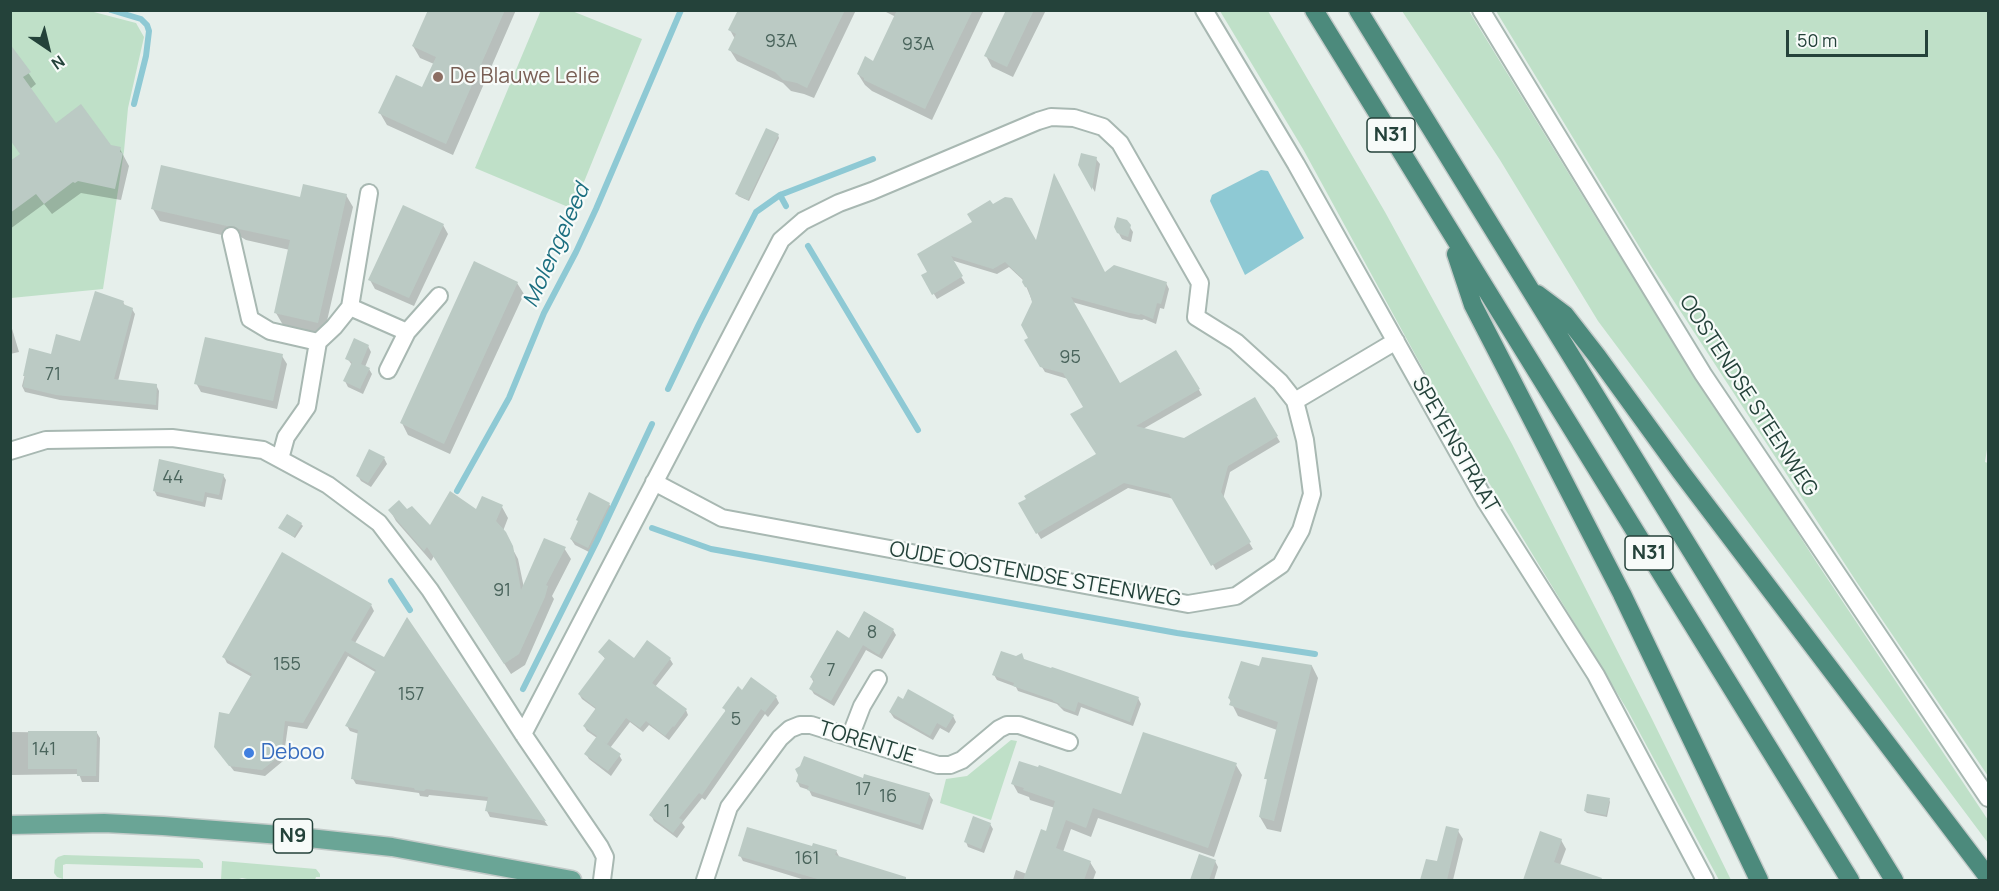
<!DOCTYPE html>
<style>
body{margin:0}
#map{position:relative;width:1999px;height:891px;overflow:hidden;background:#e6efeb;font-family:Manrope,sans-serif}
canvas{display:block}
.frame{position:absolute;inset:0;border:12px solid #24423a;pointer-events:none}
.north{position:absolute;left:18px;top:18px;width:60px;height:60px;-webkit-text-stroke:4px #f7fbf9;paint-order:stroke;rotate:145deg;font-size:16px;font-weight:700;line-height:24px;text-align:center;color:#24423a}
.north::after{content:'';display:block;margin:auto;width:21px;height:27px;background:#24423a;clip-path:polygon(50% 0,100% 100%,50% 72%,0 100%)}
.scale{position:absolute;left:1786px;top:30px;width:142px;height:27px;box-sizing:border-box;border:3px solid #24423a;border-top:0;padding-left:8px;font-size:18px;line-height:21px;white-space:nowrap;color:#24423a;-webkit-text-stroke:4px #f7fbf9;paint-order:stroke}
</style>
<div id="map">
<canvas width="1999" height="891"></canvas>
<div class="frame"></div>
<div class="north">N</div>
<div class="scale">50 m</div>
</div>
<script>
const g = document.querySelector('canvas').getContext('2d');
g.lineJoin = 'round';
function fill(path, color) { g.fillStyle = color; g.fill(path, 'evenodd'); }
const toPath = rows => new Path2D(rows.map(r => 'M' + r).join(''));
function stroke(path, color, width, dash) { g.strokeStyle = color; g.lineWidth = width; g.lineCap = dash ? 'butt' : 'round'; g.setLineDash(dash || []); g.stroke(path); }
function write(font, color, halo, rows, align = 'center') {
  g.font = font + ' Manrope,sans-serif'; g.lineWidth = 4.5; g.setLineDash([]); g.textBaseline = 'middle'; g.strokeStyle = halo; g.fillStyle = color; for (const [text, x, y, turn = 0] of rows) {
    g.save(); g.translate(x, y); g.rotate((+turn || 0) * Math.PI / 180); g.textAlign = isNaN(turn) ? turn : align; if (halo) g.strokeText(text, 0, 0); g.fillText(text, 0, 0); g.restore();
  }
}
fill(toPath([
 [541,10,572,11,642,39,573,209,475,168],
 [11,11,90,11,136,23,144,37,128,108,124,151,103,289,11,298],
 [1220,11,1268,11,1385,212,1512,444,1651,717,1731,880,1719,880,1628,711,1452,422,1303,149],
 [1402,11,1469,11,1612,244,1817,563,1988,820,1988,843,1598,321,1500,160],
 [1496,11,1988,11,1988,443,1985,462,1988,463,1988,776,1856,581,1651,266],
 [1011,740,1017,741,991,820,940,803,946,779,967,776],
 [64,855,199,859,203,863,203,868,66,864,63,865,63,879,57,877,54,873,55,860,58,857],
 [222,861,316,869,320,874,320,877,316,877,315,880,252,880,242,878,236,880,221,880]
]), '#bfe0c8');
fill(toPath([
 [1261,170,1268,171,1304,238,1245,275,1210,201,1212,195]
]), '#8ec9d4');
fill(toPath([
 [430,10,516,10,453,155,387,125,380,113,423,89,434,64,420,58,413,46],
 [739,10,856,10,814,98,804,94,791,91,783,83,737,61,730,50,735,39,730,30],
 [882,10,984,10,932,120,872,91,865,85,858,74,873,63,896,17],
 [1008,10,1046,10,1013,77,992,67,986,56],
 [10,46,36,84,30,89,55,125,110,147,120,149,129,166,121,200,81,193,52,214,44,204,10,229,10,163,21,155],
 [778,135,779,138,749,201,738,196,737,194],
 [1096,159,1100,164,1095,192,1079,165],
 [346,195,353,207,324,334,283,325,276,313,290,250,246,240,241,237,235,238,160,221,153,209],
 [1126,221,1133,232,1131,242,1122,239,1115,227],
 [443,225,448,234,414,306,375,289,370,280],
 [1037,244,1105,274,1166,283,1169,289,1164,309,1160,308,1156,324,1144,319,1142,320,1130,318,1072,302,1119,385,1176,352,1202,395,1143,429,1184,440,1255,399,1280,442,1230,472,1223,499,1253,549,1216,570,1174,499,1128,488,1041,539,1020,504,1097,455,1085,408,1068,379,1045,372,1026,341,1030,338,1033,303,1024,281,1009,267,997,274,951,260,965,283,937,299,923,276,929,272,919,255],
 [517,283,524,294,450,454,408,435,402,423],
 [123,302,125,306,132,309,135,314,118,381,156,385,159,391,158,410,60,400,25,392,22,386,31,350,52,355,81,343],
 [10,322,19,352,10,354],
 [368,346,371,352,365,367,369,369,372,374,363,394,348,387,345,381,352,365,347,358],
 [282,356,287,364,277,409,201,392,196,383],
 [384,458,387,464,371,487,361,481,358,476],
 [223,475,226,480,222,500,207,497,205,507,157,496,154,490],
 [609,504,612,509,591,553,575,545,571,539],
 [502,507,508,518,503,531,518,559,524,588,564,548,571,559,552,596,554,599,550,608,525,665,511,674,434,556,431,561,396,521,390,510,407,511,430,527,477,511],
 [301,524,303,526,295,538,280,528],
 [371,605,374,611,355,643,385,659,407,620,548,826,490,817,487,811,488,801,429,795,428,797,420,796,419,793,356,784,353,779,359,734,350,731,347,726,377,673,348,656,307,729,288,726,283,761,265,776,234,771,220,753,230,715,252,677,227,663,224,657],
 [893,630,896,635,882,659,866,650,834,706,814,694,811,689,814,683,811,677,850,640],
 [600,652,634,660,670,659,673,664,655,687,686,710,688,715,669,740,649,725,643,732,630,722,610,748,619,755,622,760,611,776,589,759,586,754,597,738,587,731,584,726,597,710,582,699,579,694,606,660],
 [1024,660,1138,698,1141,704,1133,726,1081,707,1078,716,1064,711,1057,704,1018,691,1016,687,997,680,994,675],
 [1312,666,1318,678,1281,832,1267,829,1260,817,1268,782,1266,778,1277,730,1238,716,1229,698,1259,668],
 [742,692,776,697,779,703,768,717,765,714,705,800,702,798,682,823,685,827,677,838,654,821,651,815,726,712,724,708],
 [890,712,953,716,956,722,949,733,940,728,933,740,894,718],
 [11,732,97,733,100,738,99,782,82,782,79,774,10,775],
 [1236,765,1242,775,1214,857,1098,818,1091,837,1071,829,1063,852,1090,862,1096,872,1093,880,1013,880,1016,870,1027,874,1047,833,1055,808,1030,800,1029,797,1018,793,1013,784,1122,796],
 [864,780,929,794,933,800,923,830,812,796,809,790,800,787,797,781],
 [1609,799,1610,802,1607,817,1587,813,1585,811],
 [990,824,993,829,984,853,968,847,966,842],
 [1458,831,1463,839,1453,880,1422,880,1427,860,1438,863],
 [1541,833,1561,840,1566,849,1560,865,1587,875,1591,880,1524,880],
 [813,848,836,851,840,858,899,876,901,880,805,880,743,861,740,855],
 [1200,856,1215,861,1218,867,1214,880,1192,880]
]), '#0003');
stroke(toPath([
 [111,10,141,19,147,25,149,31,146,56,134,104],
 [786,206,780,195,873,159],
 [808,246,918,430],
 [668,389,699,324,756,212,780,195],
 [457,491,509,398,544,313,576,252,596,209,681,10],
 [652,528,711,549,1177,633,1315,654],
 [391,581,410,610],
 [523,689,597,541,652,424]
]), '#8ec9d4', 6);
fill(toPath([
 [428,10,505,10,446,144,378,113,396,75,422,87,436,57,412,46],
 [738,10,845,10,807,88,797,83,783,80,775,72,728,50,736,34,728,30],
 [897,10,973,10,925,109,864,80,864,78,857,74,865,56,873,61],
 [1006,10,1034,10,1007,67,984,56],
 [10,44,31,72,23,77,56,123,81,104,111,145,121,147,120,152,123,153,115,189,78,181,75,183,73,182,44,204,36,194,10,213,10,161,20,154,10,140],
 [766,128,779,134,748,200,735,194],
 [1081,153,1097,157,1092,190,1078,165],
 [161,165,300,197,303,184,347,194,318,323,274,313,290,240,239,229,234,226,227,226,151,209],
 [1054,173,1105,272,1114,265,1167,282,1161,304,1157,303,1153,319,1141,314,1139,315,1126,312,1071,297,1120,383,1176,350,1200,389,1136,426,1184,438,1255,397,1278,436,1228,466,1221,492,1251,542,1211,566,1169,494,1124,483,1036,534,1018,503,1026,499,1024,496,1096,454,1070,414,1083,407,1063,373,1040,367,1024,340,1028,338,1021,325,1032,302,1028,288,1025,287,1022,282,1023,279,1005,262,993,269,951,256,963,276,932,295,921,275,927,272,917,254,972,222,967,214,990,200,993,204,1005,197,1012,198,1036,240],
 [403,205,444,224,409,298,368,280],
 [1117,217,1127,220,1131,225,1128,237,1117,233,1114,227],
 [474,261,518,282,444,444,400,423],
 [95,291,124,301,123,304,133,308,114,379,157,384,156,405,56,395,23,387,25,376,23,376,29,348,51,354,56,334,80,341],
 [205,337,283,354,273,401,194,384],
 [354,338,369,345,361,364,370,368,360,389,343,381,352,362,345,359],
 [369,449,385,457,368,483,356,476],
 [159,459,224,474,219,495,205,492,203,502,153,491],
 [450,491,476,509,482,496,503,505,496,521,506,532,513,546,521,590,544,538,566,547,546,585,548,586,545,597,519,654,504,664,427,547,424,551,388,510,399,500,407,509,412,506,430,525],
 [589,492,610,503,588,548,570,539,578,521,576,520],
 [287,514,302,523,294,537,278,528],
 [282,552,372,604,351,640,384,657,407,617,546,821,485,811,488,797,426,789,424,791,415,790,414,788,351,779,358,730,345,726,376,670,345,651,303,723,285,721,281,755,262,770,229,766,214,747,219,712,229,714,252,674,222,657],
 [864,611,894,629,879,655,863,645,831,701,809,689,814,680,810,677,837,630,849,638],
 [609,639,634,658,647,640,671,658,652,683,687,709,674,727,673,726,665,736,646,721,640,728,626,718,607,744,601,740,621,754,608,771,584,754,597,736,583,726,596,708,578,694,605,658,598,652],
 [1001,651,1016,656,1022,653,1024,659,1051,668,1052,667,1139,697,1130,722,1078,702,1075,712,1059,706,1060,704,1053,701,1053,700,1013,686,1014,683,992,675],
 [1262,657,1312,665,1274,821,1259,817,1267,779,1264,779,1278,722,1229,705,1231,700,1228,698,1241,661,1259,666],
 [751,677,777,696,765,712,761,709,702,795,699,793,679,818,683,820,673,833,649,815,726,710,722,708,738,686,742,690],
 [908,689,954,715,946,728,937,723,930,736,889,712,898,696,903,699],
 [28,731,97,731,96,776,77,776,77,769,28,769],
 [1143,732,1237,763,1208,848,1093,808,1086,828,1066,820,1056,848,1091,861,1084,880,1023,880,1041,829,1046,831,1055,801,1023,790,1024,788,1011,784,1019,761,1038,767,1039,765,1121,794],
 [804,756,863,778,864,774,930,793,920,825,807,790,809,786,796,782,798,775,795,769,800,766],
 [1587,794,1610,798,1606,815,1584,811],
 [973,816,991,823,981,849,964,842],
 [1446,826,1459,829,1447,880,1420,880,1426,859,1437,861],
 [747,827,812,846,813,843,837,850,835,855,906,877,906,880,821,880,738,856],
 [1540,831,1562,839,1554,862,1602,878,1601,880,1523,880],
 [1199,854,1216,860,1209,880,1190,880]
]), '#bbcac4');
const minor = toPath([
 [1204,10,1296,164,1486,502,1596,675,1705,880],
 [1481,10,1703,374,1988,798],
 [231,236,250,319,270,331,318,342],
 [350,307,407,332],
 [388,370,407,332,439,296],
 [10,451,46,440,172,438,263,450,328,485,379,523,430,590,523,734,600,847,605,857,602,880],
 [280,459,286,437,307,407,318,342,334,327,350,307,369,193],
 [654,482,722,518,1188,604,1236,596,1281,565,1301,530,1312,494,1305,440,1295,401,1396,341],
 [523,734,781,240,803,221,839,203,872,191,1038,121,1051,117,1074,118,1103,127,1120,143,1200,283,1196,317,1236,342,1280,382,1295,401],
 [850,737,862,706,878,679],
 [705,880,729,807,780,738,790,729,800,725,811,725,938,765,950,765,962,760,999,729,1007,725,1019,725,1069,742]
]);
const primary = toPath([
 [10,825,104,823,163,826,281,835,392,847,572,880]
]);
const trunk = toPath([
 [1314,10,1850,880],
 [1358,10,1894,880],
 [1456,254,1473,305,1622,594,1759,880],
 [1537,294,1565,315,1597,356,1681,472,1988,877]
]);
stroke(minor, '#a8b8b2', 20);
stroke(primary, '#c2cac8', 21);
stroke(trunk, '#c2cac8', 21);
stroke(minor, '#fff', 16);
stroke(primary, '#6aa596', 18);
stroke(trunk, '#4c8a7c', 18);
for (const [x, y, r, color] of [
 [438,77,6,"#8d6e63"],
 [249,753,6,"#3f7fe0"]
]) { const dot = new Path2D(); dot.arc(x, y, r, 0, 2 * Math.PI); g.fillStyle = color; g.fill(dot); stroke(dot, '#f7fbf9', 2); }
write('18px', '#4a645c', null, [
 ["93A",781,42],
 ["93A",918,45],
 ["95",1070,358],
 ["71",53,375],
 ["44",173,478],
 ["91",502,591],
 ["8",872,633],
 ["155",287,665],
 ["7",831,671],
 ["157",411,695],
 ["5",736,720],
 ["141",44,750],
 ["17",863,790],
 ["16",888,797],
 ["1",667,812],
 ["161",807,859]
]);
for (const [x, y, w] of [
 [1391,135,48],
 [1649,553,48],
 [293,836,39]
]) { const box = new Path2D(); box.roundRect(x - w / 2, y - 17, w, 34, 4.5); g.fillStyle = '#f7fbf9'; g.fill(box); stroke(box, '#24423a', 1.5); }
write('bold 20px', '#24423a', null, [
 ["N31",1391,135],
 ["N31",1649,553],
 ["N9",293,836]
]);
write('21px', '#785e54', '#f7fbf9', [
 ["De Blauwe Lelie",450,77]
], 'left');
write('21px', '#24423a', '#f7fbf9', [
 ["OOSTENDSE STEENWEG",1748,396,57],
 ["SPEYENSTRAAT",1455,445,60],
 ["OUDE OOSTENDSE STEENWEG",1035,575,10],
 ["TORENTJE",867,743,17]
]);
write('21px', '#366cbe', '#f7fbf9', [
 ["Deboo",261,753]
], 'left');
write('italic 22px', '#1c6f80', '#f7fbf9', [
 ["Molengeleed",557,246,-66]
]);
</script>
